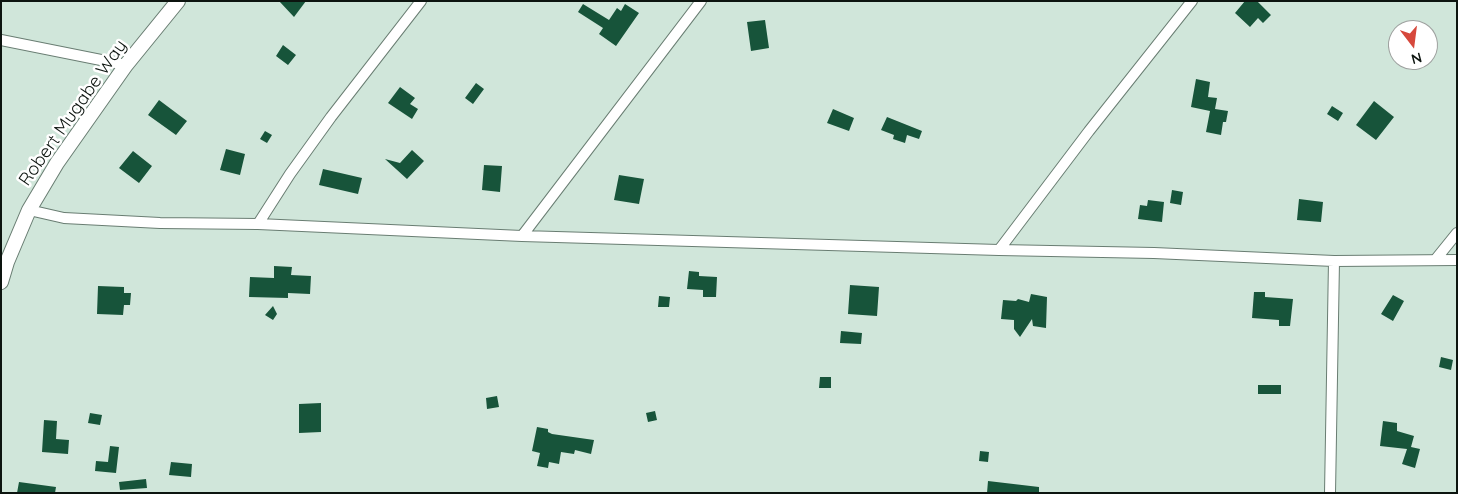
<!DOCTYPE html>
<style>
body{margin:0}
#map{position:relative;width:1458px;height:494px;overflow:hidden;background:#d0e6da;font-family:Quicksand,sans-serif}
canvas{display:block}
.frame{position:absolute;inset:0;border:2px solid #0c140f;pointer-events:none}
.north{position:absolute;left:1388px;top:20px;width:50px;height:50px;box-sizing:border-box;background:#fff;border:1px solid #9ea19f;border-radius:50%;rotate:165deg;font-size:14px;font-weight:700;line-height:20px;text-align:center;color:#0c140f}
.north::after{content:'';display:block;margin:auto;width:18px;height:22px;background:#d6483c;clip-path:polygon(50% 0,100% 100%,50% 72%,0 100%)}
</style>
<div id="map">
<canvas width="1458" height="494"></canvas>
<div class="frame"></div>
<div class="north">N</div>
</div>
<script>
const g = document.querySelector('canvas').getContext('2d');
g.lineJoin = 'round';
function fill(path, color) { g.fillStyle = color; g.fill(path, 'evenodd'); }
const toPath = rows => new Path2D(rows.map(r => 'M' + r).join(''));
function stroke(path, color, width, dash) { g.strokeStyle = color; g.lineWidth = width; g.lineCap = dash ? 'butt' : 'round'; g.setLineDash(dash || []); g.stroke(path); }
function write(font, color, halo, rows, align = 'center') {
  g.font = font + ' Quicksand,sans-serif'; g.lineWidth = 5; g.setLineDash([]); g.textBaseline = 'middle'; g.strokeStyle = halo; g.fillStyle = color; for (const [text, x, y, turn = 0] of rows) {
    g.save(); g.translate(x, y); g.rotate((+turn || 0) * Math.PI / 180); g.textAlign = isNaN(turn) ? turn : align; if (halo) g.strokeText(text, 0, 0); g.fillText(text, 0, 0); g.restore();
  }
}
fill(toPath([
 [279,1,306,1,294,17],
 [1245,1,1257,1,1271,15,1263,23,1258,18,1250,27,1235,13],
 [583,4,609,20,617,8,621,11,625,4,639,13,616,46,599,34,603,28,578,12],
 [765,20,769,48,751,51,747,22],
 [283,45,296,55,288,65,276,56],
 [1196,79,1210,82,1208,97,1217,98,1215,109,1228,111,1226,122,1223,122,1221,135,1206,132,1210,111,1191,107],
 [476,83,484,89,473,104,465,98],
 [400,87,415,98,410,104,418,109,412,119,388,103],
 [159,100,187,121,176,135,148,115],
 [1374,101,1394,117,1376,140,1356,125],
 [1332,106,1343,113,1338,121,1327,114],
 [833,109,854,118,849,131,827,123],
 [887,117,922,131,919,139,907,135,905,143,893,139,894,135,881,130],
 [265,131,272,135,267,143,260,139],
 [226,149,245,154,240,175,220,170],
 [412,150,424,161,407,179,385,159,400,163],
 [133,151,152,166,139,183,119,168],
 [484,165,502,166,500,192,482,190],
 [323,169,362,178,358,194,319,185],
 [619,175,644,179,639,204,614,200],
 [1172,190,1183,192,1181,205,1170,203],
 [1299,199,1323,202,1321,222,1297,220],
 [1148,200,1164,202,1162,222,1138,219,1140,205,1147,206],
 [274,266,292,267,291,275,311,276,310,294,288,293,288,298,249,297,250,277,274,278],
 [689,271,699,272,699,276,717,277,716,297,703,297,703,290,687,289],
 [850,285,879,287,877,316,848,314],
 [98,286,124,287,124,293,131,293,130,305,124,305,123,315,97,314],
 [1254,292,1265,292,1265,297,1293,299,1290,326,1279,326,1279,320,1252,318],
 [1031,294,1047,297,1046,328,1033,326,1032,319,1020,337,1014,329,1014,320,1001,319,1003,300,1016,301,1018,299,1029,302],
 [1393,295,1404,301,1393,321,1381,314],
 [659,296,670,297,669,307,658,307],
 [273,306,277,314,273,320,265,315],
 [841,331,862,333,861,344,840,343],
 [1441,357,1453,360,1451,370,1439,367],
 [820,377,831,377,831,388,819,388],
 [1258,385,1281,385,1281,394,1258,394],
 [497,396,499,407,487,409,486,398],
 [321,403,321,432,299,433,299,404],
 [655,411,657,420,648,422,646,413],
 [90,413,102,415,100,425,88,423],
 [44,420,57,421,56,439,69,440,68,454,42,452],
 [1383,421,1397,423,1397,431,1414,436,1411,447,1420,449,1415,468,1402,464,1407,449,1380,446],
 [537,427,548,429,548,432,552,434,594,440,591,454,575,450,574,454,561,452,559,464,549,462,548,468,537,466,540,453,532,451],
 [110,446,119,447,116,473,95,471,96,461,108,462],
 [980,451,989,452,988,462,979,461],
 [171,462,192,464,191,477,169,475],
 [146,479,147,488,120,490,119,482],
 [988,481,1039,487,1039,493,987,493],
 [19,482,56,487,55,493,17,493]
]), '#17543a');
const street = toPath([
 [1,40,126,65],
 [29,210,64,218,160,223,258,224,522,236,999,250,1154,253,1334,261,1457,260],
 [258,224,290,174,331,117,421,1],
 [522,236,701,1],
 [999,250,1089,131,1192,1],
 [1436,259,1457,233],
 [1330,493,1334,261]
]);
const secondary = toPath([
 [1,282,7,262,29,210,57,163,126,65,178,1]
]);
stroke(street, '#697d72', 12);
stroke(secondary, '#697d72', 16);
stroke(street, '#fff', 10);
stroke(secondary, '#fff', 14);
write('18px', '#0c140f', '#fff', [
 ["Robert Mugabe Way",73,113,-55]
]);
</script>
